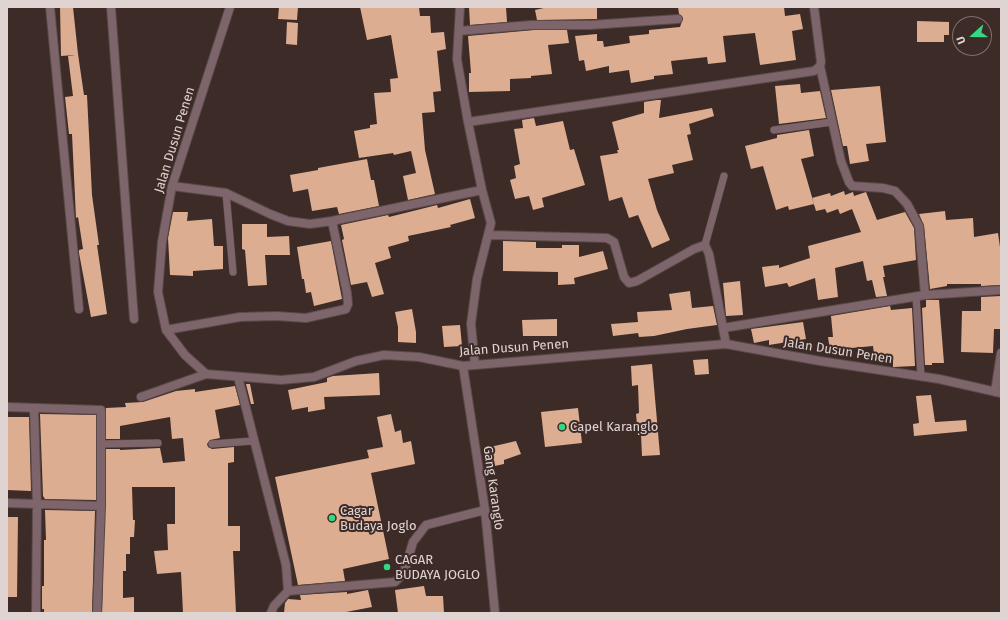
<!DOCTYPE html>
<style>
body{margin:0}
#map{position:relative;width:1008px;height:620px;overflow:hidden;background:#3d2b28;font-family:"Fira Sans",sans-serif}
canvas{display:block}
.frame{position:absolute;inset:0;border:8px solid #e0d4d2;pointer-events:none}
.north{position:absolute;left:952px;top:16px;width:40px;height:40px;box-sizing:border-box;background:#3d2b28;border:1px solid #7e6f6c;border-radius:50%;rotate:249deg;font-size:11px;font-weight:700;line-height:16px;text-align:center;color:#e0d4d2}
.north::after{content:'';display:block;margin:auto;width:14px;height:18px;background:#33d882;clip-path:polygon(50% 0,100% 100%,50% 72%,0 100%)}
</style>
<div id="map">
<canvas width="1008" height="620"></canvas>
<div class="frame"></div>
<div class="north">U</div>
</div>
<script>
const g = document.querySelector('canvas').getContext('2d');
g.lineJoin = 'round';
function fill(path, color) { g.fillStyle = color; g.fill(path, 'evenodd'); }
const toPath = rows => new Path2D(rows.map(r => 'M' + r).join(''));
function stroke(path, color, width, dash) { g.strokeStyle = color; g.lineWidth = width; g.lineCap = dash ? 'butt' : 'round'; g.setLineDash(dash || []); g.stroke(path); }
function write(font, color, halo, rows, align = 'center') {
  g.font = font + ' "Fira Sans",sans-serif'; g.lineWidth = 4; g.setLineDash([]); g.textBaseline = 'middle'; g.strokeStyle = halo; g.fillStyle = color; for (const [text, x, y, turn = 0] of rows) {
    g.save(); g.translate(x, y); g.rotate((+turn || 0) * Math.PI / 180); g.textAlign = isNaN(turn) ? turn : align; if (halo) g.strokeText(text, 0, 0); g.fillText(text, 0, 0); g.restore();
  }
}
fill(toPath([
 [60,7,73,7,78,54,84,95,87,95,92,195,99,245,97,245,107,314,91,317,79,253,79,250,83,249,78,217,76,218,72,134,69,134,65,97,73,96,68,56,75,55,61,56],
 [279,7,298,7,297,20,278,19],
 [360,7,419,7,420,16,430,16,431,33,444,32,446,49,437,51,441,91,433,92,435,112,422,113,425,150,435,194,408,200,403,176,416,173,411,151,394,155,393,153,359,158,354,131,370,128,370,125,377,124,374,93,391,92,390,79,398,78,391,35,367,40],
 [469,7,506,7,507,22,470,25],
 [548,7,597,7,597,19,537,20,535,10],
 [678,7,784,7,785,16,800,14,803,29,792,31,796,60,760,65,755,33,723,36,726,62,708,64,707,57,671,61,673,74,654,76,654,79,631,83,629,70,609,73,609,66,586,71,584,60,579,61,575,36,597,34,597,41,603,41,604,47,630,43,629,36,649,34,649,30,680,27,683,18,679,14],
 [917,21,949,22,949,35,944,35,944,42,917,42],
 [287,22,298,23,297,45,286,44],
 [534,30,567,30,569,43,548,45,552,74,531,76,531,78,510,79,510,91,469,92,469,73,471,73,468,36],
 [800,84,801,93,820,91,826,118,779,124,775,86],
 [880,86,886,142,866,144,869,161,850,164,847,146,843,146,831,90],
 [657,100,661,100,659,118,712,108,714,116,689,124,691,134,687,135,693,160,672,165,674,173,648,179,657,210,670,240,652,248,638,215,629,218,622,197,609,201,600,156,618,153,617,150,619,150,612,122,644,113,644,102],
 [534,118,536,126,563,121,570,150,574,149,585,185,542,198,544,207,533,210,529,196,515,199,510,180,516,178,514,166,520,164,514,129,523,128,522,120],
 [809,130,814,156,801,159,814,204,789,210,788,206,776,210,763,166,751,169,745,146,777,138,777,135],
 [367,159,371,180,374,180,379,206,339,214,337,207,312,211,308,189,293,192,290,175,318,170,318,168],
 [844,191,845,195,853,192,854,196,866,192,877,220,905,212,914,228,916,260,883,266,885,277,883,277,887,296,876,297,872,280,867,281,863,261,835,268,838,297,818,300,815,278,789,287,787,283,765,287,762,267,779,265,779,268,810,258,808,246,861,232,852,209,840,214,838,209,827,213,825,209,816,211,812,198,830,193,831,196],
 [470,199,475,218,450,225,451,227,408,236,409,241,388,247,391,258,375,263,384,294,372,297,367,282,351,285,342,240,344,239,341,225,388,215,389,217,437,205,438,208],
 [945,211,946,220,973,218,974,237,998,233,1001,254,1001,285,981,286,981,284,947,284,947,286,930,289,924,226,919,214],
 [173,212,188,212,187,221,212,219,214,246,223,246,223,269,193,271,193,276,170,275,168,238],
 [242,224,267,224,267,237,289,236,290,255,265,255,267,285,248,286,245,250,242,249],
 [331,241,342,299,314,306,311,292,306,293,304,279,302,279,297,247],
 [503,241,536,242,536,248,562,248,562,245,579,245,579,257,603,251,608,269,574,278,575,284,558,285,558,272,503,271],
 [740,281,743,315,726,316,723,283],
 [690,291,692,308,713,306,717,325,687,329,654,336,639,337,638,333,613,336,611,324,638,322,637,312,672,310,669,294],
 [1001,296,1001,329,994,329,993,353,961,352,962,311,981,311,981,297],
 [926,300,939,300,944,363,932,363,932,365,925,365,922,308,926,307],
 [890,306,891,310,912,308,915,366,893,367,893,359,875,362,873,346,830,350,828,337,833,337,831,316],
 [412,309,416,332,416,343,398,342,398,327,395,312],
 [557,319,557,336,523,336,522,320],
 [803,322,806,339,769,345,769,340,754,343,751,329],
 [460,325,462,346,444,347,442,326],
 [708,359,709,374,695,375,693,360],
 [652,364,660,455,642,456,641,435,638,435,636,414,639,413,638,385,632,386,631,366],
 [379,373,380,395,324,397,325,409,308,412,308,407,292,410,288,390,327,382,327,378,333,376],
 [246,384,250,384,254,404,251,404],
 [235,386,240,405,215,410,220,438,210,440,207,444,208,447,212,449,234,447,234,462,228,463,228,526,240,526,240,551,233,551,236,613,183,613,181,572,157,574,154,551,168,550,167,524,175,524,175,487,132,487,133,520,135,520,134,537,130,537,130,554,126,554,126,571,123,571,123,598,134,597,134,613,102,613,106,449,120,449,120,450,160,448,163,463,185,461,183,438,172,439,170,417,120,426,120,439,106,439,106,408,126,407,125,403,143,402,176,391,195,389,195,392],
 [931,395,935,422,966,420,967,431,914,436,913,424,919,423,916,396],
 [578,408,582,443,545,447,541,412],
 [40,414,96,415,96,500,45,499,43,496],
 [391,414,395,432,401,430,403,443,411,441,415,464,371,473,389,559,343,569,345,581,298,585,275,477,369,458,367,450,383,447,377,417],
 [7,417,29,417,31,491,7,490],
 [516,441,521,454,504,460,504,464,490,467,486,448],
 [45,510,95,511,92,613,44,613,44,609,42,609,42,586,44,586,44,540,46,540],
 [7,517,18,517,17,597,7,597],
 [424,586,426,596,443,596,444,613,398,613,395,590],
 [368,590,372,607,341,613,284,613,285,603,288,599,301,600,300,595,347,592,347,594]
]), '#dcad90');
const lane = toPath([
 [774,130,832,122],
 [226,193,233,272],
 [705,245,724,176],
 [916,296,921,376],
 [101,444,158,443],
 [212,444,253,441]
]);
const street = toPath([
 [50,7,79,309],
 [111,7,134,319],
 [230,7,172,186,162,242,158,292,166,330,185,355,206,374,281,380,314,377,356,361,384,355,419,357,463,366,726,344,820,361,939,379,1001,393],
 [459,31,531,25,590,25,678,19],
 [820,66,841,161,849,182,852,186,883,188,895,191,907,204,919,226,925,295],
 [468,122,814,71,820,66,821,62,814,7],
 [172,186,226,193,270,214,288,221,310,224,332,221,482,190,468,122,457,59,460,7],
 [490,235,607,238,614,242,624,277,629,283,637,281,694,249,705,245,709,254,726,344],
 [723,328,925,295,1001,290],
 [166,330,240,317,276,316,306,318,346,309,348,304,347,293,332,221],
 [475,365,471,324,477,279,491,223,482,190],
 [463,366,485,510,495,613],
 [238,377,286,565,288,591],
 [995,392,1001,353],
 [141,397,206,374],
 [7,407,101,410,101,506,97,613],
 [34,408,37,505,36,613],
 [7,503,101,506],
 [271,613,274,606,288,591,395,582,400,577,405,569,413,542,426,525,485,510]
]);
stroke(lane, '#5a4947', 8);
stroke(street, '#5a4947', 10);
stroke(lane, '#7d656b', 7);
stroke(street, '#7d656b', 8);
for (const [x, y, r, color] of [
 [562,427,4,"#33d882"],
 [332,518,4,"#33d882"],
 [387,567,4,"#33d882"]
]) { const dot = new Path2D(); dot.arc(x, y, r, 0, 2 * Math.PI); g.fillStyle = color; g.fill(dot); stroke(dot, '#3d2b28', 1.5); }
write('13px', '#e0d4d2', '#3d2b28', [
 ["Jalan Dusun Penen",175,140,-73],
 ["Jalan Dusun Penen",514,348,-4],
 ["Jalan Dusun Penen",838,351,9],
 ["Gang Karanglo",493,488,82]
]);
write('13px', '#e0d4d2', '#3d2b28', [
 ["Capel Karanglo",570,427],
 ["Cagar",340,511],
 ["Budaya Joglo",340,526],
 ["CAGAR",395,560],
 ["BUDAYA JOGLO",395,575]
], 'left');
</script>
